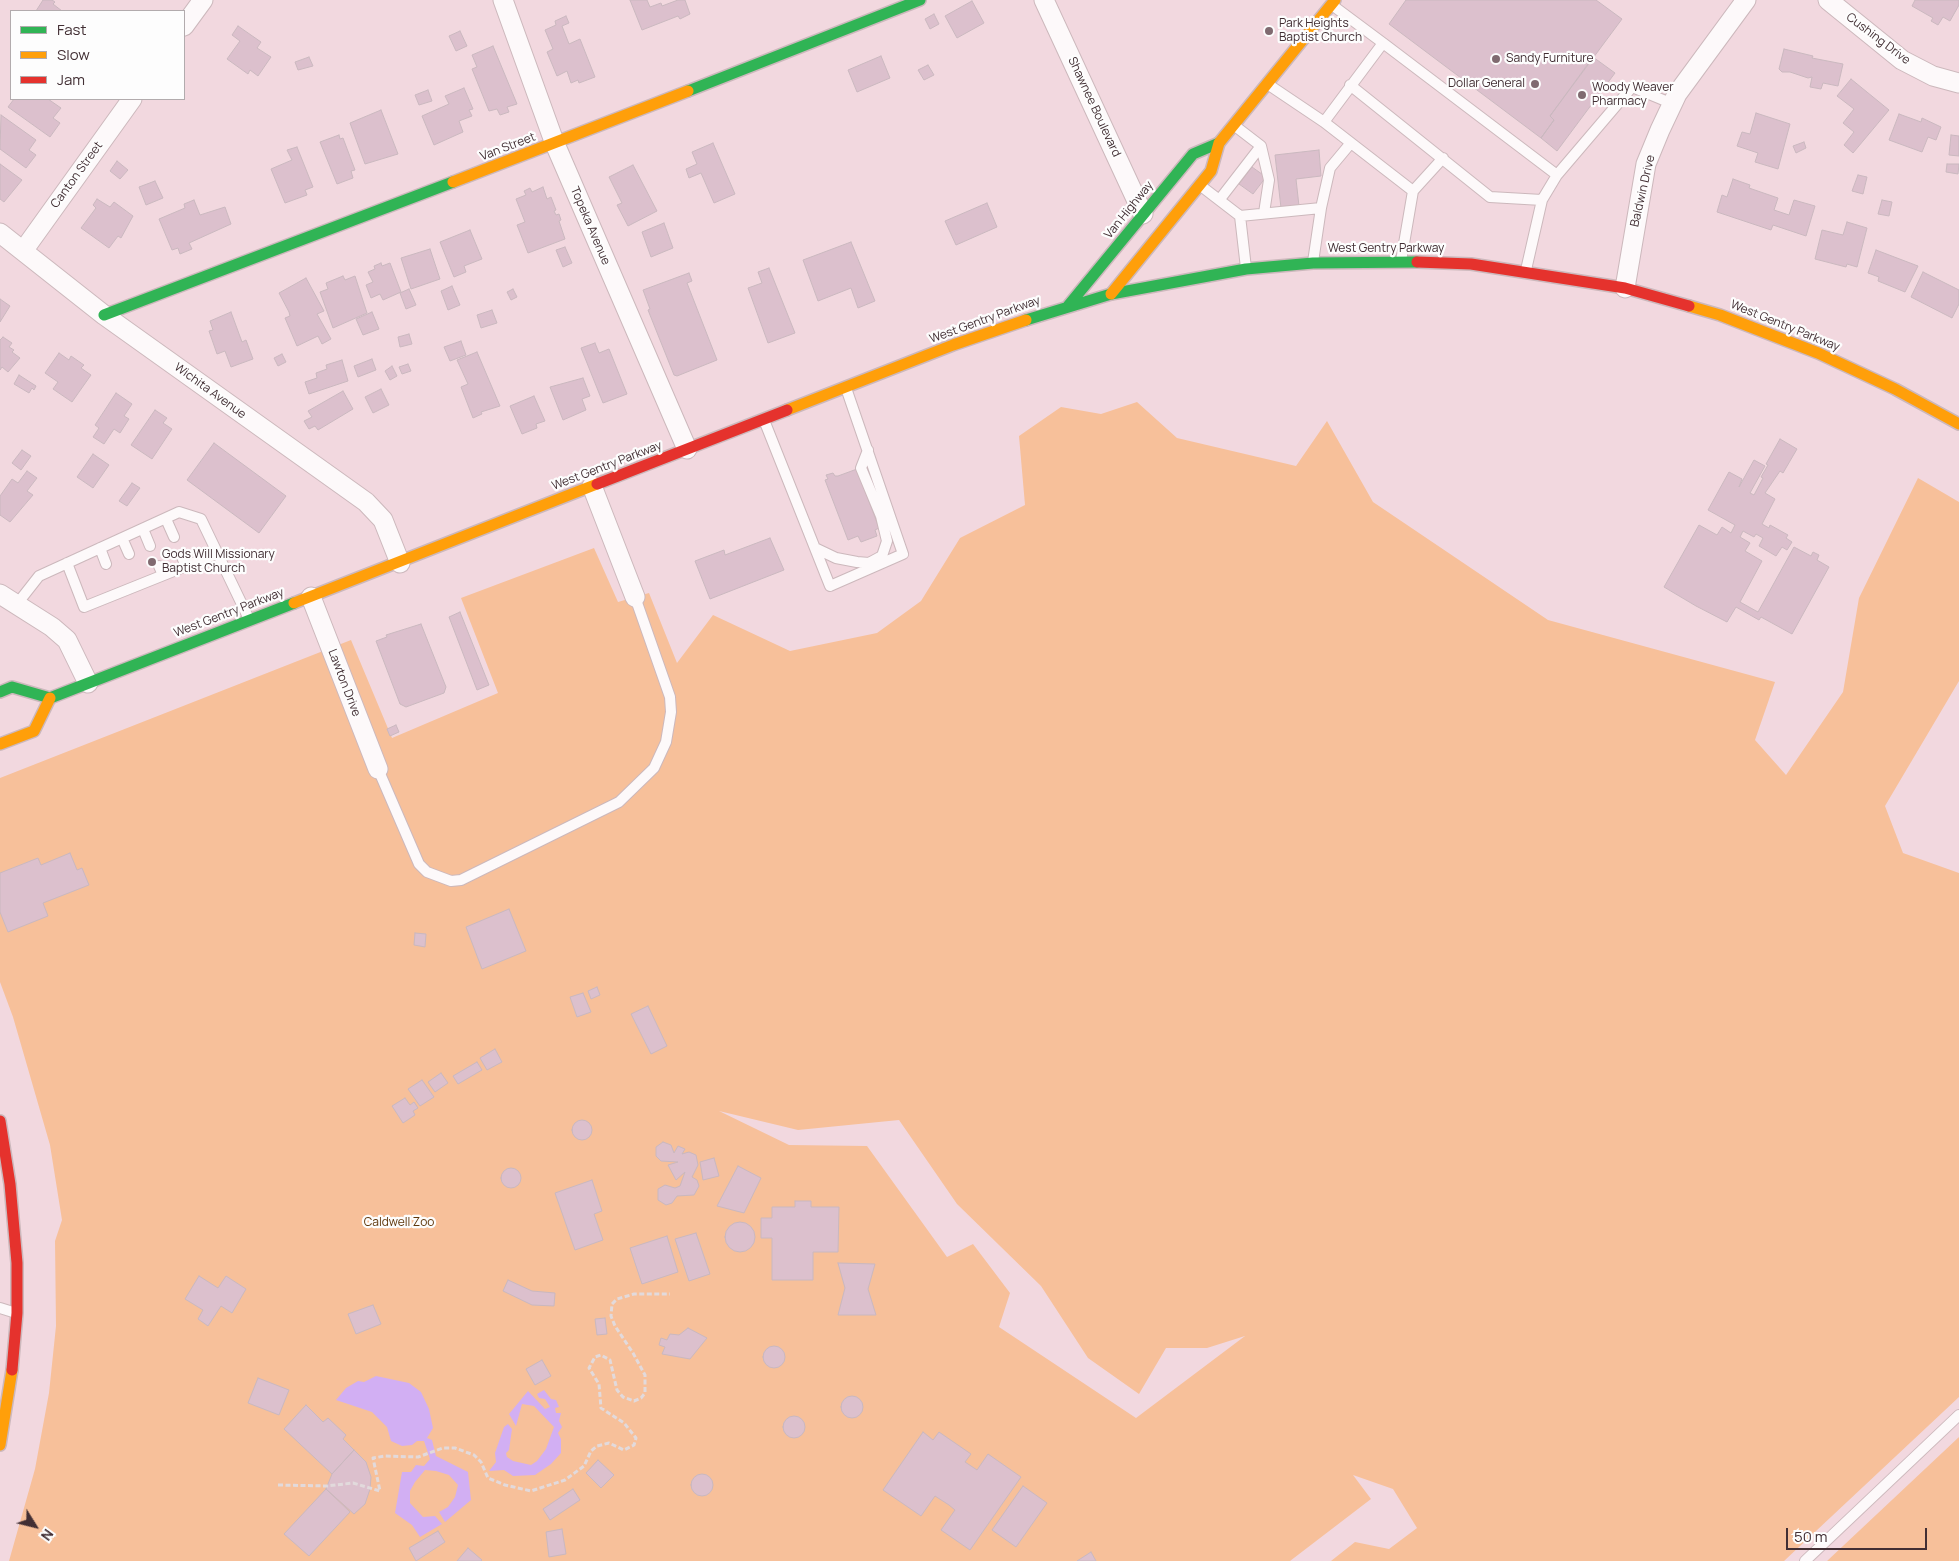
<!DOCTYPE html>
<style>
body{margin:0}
#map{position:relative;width:1959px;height:1561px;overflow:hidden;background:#f2d8df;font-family:Manrope,sans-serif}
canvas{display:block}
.legend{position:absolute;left:10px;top:10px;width:175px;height:90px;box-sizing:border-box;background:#fdfdfd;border:1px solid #b2abad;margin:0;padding:6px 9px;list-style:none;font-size:15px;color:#422f34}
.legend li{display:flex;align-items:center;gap:10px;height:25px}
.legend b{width:25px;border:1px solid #b2abad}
.north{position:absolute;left:10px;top:1501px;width:50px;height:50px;-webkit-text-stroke:4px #fdfdfd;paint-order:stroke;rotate:126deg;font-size:14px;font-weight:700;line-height:20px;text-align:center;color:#422f34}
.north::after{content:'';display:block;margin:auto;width:18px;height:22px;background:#422f34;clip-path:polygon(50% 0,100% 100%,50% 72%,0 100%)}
.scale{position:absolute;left:1786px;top:1528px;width:141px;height:22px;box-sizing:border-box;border:2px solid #422f34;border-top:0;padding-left:6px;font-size:15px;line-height:18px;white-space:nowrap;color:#422f34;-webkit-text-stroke:4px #fdfdfd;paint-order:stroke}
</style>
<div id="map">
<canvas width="1959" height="1561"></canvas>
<ul class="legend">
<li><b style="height:6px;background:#30b455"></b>Fast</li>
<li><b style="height:6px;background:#ff9f0a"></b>Slow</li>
<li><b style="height:6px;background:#e5322d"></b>Jam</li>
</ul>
<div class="north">N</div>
<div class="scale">50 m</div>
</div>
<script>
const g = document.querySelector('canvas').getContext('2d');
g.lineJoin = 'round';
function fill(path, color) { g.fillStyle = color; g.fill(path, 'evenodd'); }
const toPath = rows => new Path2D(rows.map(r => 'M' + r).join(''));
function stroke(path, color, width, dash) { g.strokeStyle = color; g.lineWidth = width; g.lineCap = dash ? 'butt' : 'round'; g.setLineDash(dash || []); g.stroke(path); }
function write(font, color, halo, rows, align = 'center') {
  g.font = font + ' Manrope,sans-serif'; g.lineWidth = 4.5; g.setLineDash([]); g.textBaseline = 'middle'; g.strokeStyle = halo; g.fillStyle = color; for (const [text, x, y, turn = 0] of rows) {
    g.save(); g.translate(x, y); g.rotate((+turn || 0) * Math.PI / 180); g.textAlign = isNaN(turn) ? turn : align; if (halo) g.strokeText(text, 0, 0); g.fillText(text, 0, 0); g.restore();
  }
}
fill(toPath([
 [1137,402,1177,438,1296,466,1327,421,1373,502,1548,620,1775,682,1755,740,1786,775,1843,692,1859,598,1918,478,1959,502,1959,681,1885,806,1903,853,1959,873,1959,1397,1784,1561,1331,1561,1355,1542,1389,1549,1417,1528,1393,1489,1353,1475,1371,1499,1290,1561,9,1561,35,1469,49,1393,56,1326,55,1241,62,1220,50,1145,13,1017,0,982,0,778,351,640,392,738,498,693,461,598,594,548,618,602,649,593,677,663,713,615,790,651,877,633,921,601,960,538,1025,505,1019,436,1061,407,1101,414],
 [719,1111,798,1130,899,1120,957,1204,1041,1286,1088,1358,1139,1394,1166,1348,1207,1348,1245,1336,1136,1418,999,1327,1010,1293,973,1244,947,1257,867,1146,789,1145],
 [1959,1437,1959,1561,1827,1561]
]), '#f7c09a');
fill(toPath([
 [376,1376,409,1383,421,1392,429,1409,433,1428,427,1438,432,1440,436,1456,468,1472,471,1500,445,1522,439,1512,448,1507,455,1497,458,1485,449,1475,436,1471,425,1470,415,1482,410,1491,410,1503,423,1517,435,1516,442,1524,420,1537,412,1525,395,1513,402,1472,411,1472,416,1465,424,1466,430,1459,424,1441,417,1441,412,1445,402,1446,391,1441,387,1427,372,1412,336,1400,346,1388,358,1381,364,1382],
 [544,1390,551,1399,556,1400,559,1407,555,1408,556,1413,561,1413,559,1421,562,1427,558,1433,561,1439,561,1453,551,1464,535,1475,513,1476,504,1470,489,1471,496,1462,495,1453,504,1427,508,1424,512,1429,509,1450,506,1453,507,1457,513,1461,531,1465,537,1461,546,1449,554,1427,534,1406,522,1404,516,1426,509,1414,528,1391,545,1409,550,1407,545,1399,539,1398,537,1394]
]), '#d2aff3');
const building = toPath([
 [43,0,52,0,55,2,53,4,62,11,36,11,43,0],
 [630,0,647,0,650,7,661,3,662,6,678,0,685,0,690,14,680,19,678,16,642,30,630,0],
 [1406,0,1596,0,1622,19,1550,116,1554,120,1541,138,1389,24,1406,0],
 [1915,0,1959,0,1959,5,1950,21,1943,17,1938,25,1931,21,1933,18,1912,6,1915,0],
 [972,1,984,23,957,38,945,16,972,1],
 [934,14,939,24,930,29,925,19,934,14],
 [566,16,569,23,562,26,569,44,580,39,595,77,579,83,578,80,571,83,567,71,557,76,547,52,553,49,545,30,556,25,555,21,566,16],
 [238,26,261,42,257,48,271,57,258,76,250,70,248,74,227,59,240,41,232,35,238,26],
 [460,31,467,46,456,51,449,36,460,31],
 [493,46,517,104,507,107,509,112,500,115,497,109,489,111,472,69,477,67,472,55,493,46],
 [1784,49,1813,56,1812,58,1843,64,1838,86,1823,83,1821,89,1810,87,1812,77,1808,78,1790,72,1782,72,1779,69,1784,49],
 [881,56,890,78,857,92,848,70,881,56],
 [309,57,313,66,298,70,295,62,309,57],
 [1593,57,1615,73,1557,151,1541,138,1554,120,1550,116,1593,57],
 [928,65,934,75,924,80,918,70,928,65],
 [1851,79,1889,110,1853,153,1844,145,1854,132,1843,123,1854,109,1837,96,1851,79],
 [464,88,473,109,469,110,472,116,459,121,463,132,434,145,422,116,449,104,445,96,464,88],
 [428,90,432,101,419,105,415,95,428,90],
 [14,99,48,99,61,108,53,118,60,123,50,137,8,107,14,99],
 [381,110,398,154,365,164,350,123,381,110],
 [1756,113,1790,124,1778,169,1755,162,1758,153,1737,146,1742,132,1750,134,1756,113],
 [1899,114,1921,122,1922,118,1941,127,1936,140,1928,137,1922,152,1889,140,1899,114],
 [1,115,36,140,29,150,36,155,26,168,0,149,1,115],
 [339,135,340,139,343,138,355,170,351,171,353,178,337,184,320,142,339,135],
 [1951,135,1959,136,1959,156,1949,155,1951,135],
 [1804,142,1806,148,1796,153,1793,146,1804,142],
 [713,143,735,194,714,203,701,173,689,178,686,169,697,164,692,152,713,143],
 [297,147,313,187,305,190,307,195,285,203,271,169,292,160,287,150,297,147],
 [1319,150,1321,176,1296,179,1299,206,1281,208,1275,155,1319,150],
 [117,161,128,170,120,179,110,171,117,161],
 [0,164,22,180,4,202,0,199,0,164],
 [1947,164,1959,164,1958,174,1946,172,1947,164],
 [633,165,657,211,628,226,617,205,622,203,609,177,633,165],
 [1252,167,1266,177,1253,194,1239,184,1252,167],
 [1858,175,1867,177,1863,194,1852,191,1858,175],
 [1733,179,1750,185,1749,188,1778,198,1774,210,1789,215,1794,200,1815,206,1806,236,1773,225,1771,230,1717,212,1722,195,1727,197,1733,179],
 [155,181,163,198,146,205,139,187,155,181],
 [543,187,547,199,551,197,556,210,554,211,556,215,559,214,561,220,559,221,565,239,528,253,517,225,525,222,516,199,526,195,524,191,530,188,532,192,543,187],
 [97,199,110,207,114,202,133,216,121,238,118,236,109,248,81,228,96,208,93,205,97,199],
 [194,200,200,215,225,207,231,224,189,243,192,249,180,254,178,248,172,250,159,219,185,208,184,204,194,200],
 [1882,200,1892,202,1889,216,1878,214,1882,200],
 [987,203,997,227,956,245,945,221,987,203],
 [1847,222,1867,228,1857,267,1847,264,1846,267,1815,259,1822,230,1843,235,1847,222],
 [664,223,673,248,651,257,642,232,664,223],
 [470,230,482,259,464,266,466,272,454,277,440,242,470,230],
 [851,242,875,301,858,308,851,288,818,301,803,260,851,242],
 [565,247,572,263,563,267,556,250,565,247],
 [430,249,440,279,411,289,401,258,430,249],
 [1876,250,1918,266,1905,292,1878,281,1879,277,1868,273,1876,250],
 [381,263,382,266,390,263,401,292,383,300,380,294,371,298,366,285,373,282,368,272,375,269,374,266,381,263],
 [769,268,795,333,768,343,748,288,762,283,758,272,769,268],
 [1923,272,1959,290,1959,304,1952,318,1911,297,1923,272],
 [689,273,692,281,687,283,717,360,677,376,674,375,648,310,650,309,643,290,689,273],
 [343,276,345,280,355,276,367,313,333,328,320,292,328,289,326,283,343,276],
 [306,278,324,311,317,314,331,339,322,344,318,336,297,346,285,318,290,316,289,312,279,293,306,278],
 [452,286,460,305,448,310,441,291,452,286],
 [409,289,416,305,406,309,400,293,409,289],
 [513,289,517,297,511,300,507,292,513,289],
 [0,299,10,306,0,322,0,299],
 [492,310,497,323,481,328,477,315,492,310],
 [231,312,242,342,246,340,253,359,231,367,225,351,217,354,209,331,213,330,210,321,231,312],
 [372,312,379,329,363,335,356,319,372,312],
 [409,334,412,344,400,347,398,337,409,334],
 [3,337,12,343,9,347,14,350,12,352,20,358,8,372,2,367,0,370,0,340,3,337],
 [461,341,466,355,450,361,444,347,461,341],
 [595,343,599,353,609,349,627,394,603,403,581,348,595,343],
 [477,352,500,406,481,412,482,414,473,418,461,387,468,384,457,360,477,352],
 [59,353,69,360,71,356,84,365,81,368,91,375,72,402,53,389,58,382,45,373,59,353],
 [282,354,286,362,278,366,274,358,282,354],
 [372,359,376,370,358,377,354,366,372,359],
 [342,360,348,381,309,394,305,382,317,378,316,373,327,369,326,365,342,360],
 [408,364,411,371,402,374,399,367,408,364],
 [392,366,397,376,390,380,385,371,392,366],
 [19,375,36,386,34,390,32,388,29,393,14,384,19,375],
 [583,378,590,396,582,399,586,410,563,420,550,387,583,378],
 [381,389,389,405,373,413,365,397,381,389],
 [343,391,353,409,318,430,315,426,309,429,304,421,312,417,308,411,343,391],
 [116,393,132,404,124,416,129,419,120,433,114,429,104,444,93,437,99,428,95,425,116,393],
 [534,396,545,421,536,424,537,428,522,434,510,406,534,396],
 [155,410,167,418,163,423,172,429,152,459,131,445,155,410],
 [1780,439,1797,449,1783,473,1780,471,1765,493,1775,499,1762,524,1769,528,1770,525,1788,535,1786,538,1792,542,1787,550,1782,547,1776,556,1759,546,1763,538,1756,534,1754,537,1743,531,1740,537,1750,543,1745,551,1762,561,1740,602,1758,612,1794,547,1811,556,1813,552,1819,555,1817,560,1829,567,1792,634,1761,617,1759,620,1736,607,1727,622,1696,606,1664,587,1699,525,1717,535,1722,527,1731,533,1735,525,1708,510,1729,472,1742,479,1739,487,1754,460,1765,466,1750,493,1754,495,1763,478,1761,477,1768,465,1766,464,1780,439],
 [214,443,286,496,259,533,187,480,214,443],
 [22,450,31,456,21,470,12,463,22,450],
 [93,454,109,465,93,488,77,477,93,454],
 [857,469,879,528,875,530,877,536,861,542,858,536,848,540,825,480,828,479,826,475,833,473,835,476,838,476,857,469],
 [27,471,37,478,27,491,33,495,10,522,0,515,0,496,12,479,18,483,27,471],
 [132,483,140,488,127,506,119,501,132,483],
 [770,538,784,570,710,599,695,561,724,550,725,555,770,538],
 [460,612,489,685,477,690,449,617,460,612],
 [421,624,446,687,444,693,406,707,400,704,376,641,387,637,386,635,421,624],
 [396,725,399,732,390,736,387,729,396,725],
 [70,853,77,870,82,868,89,885,43,903,48,916,8,932,0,912,0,873,38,858,41,865,70,853],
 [509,909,526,951,482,969,466,927,509,909],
 [415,933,426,934,425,947,414,945,415,933],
 [597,987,600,995,591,999,588,991,597,987],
 [583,993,591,1012,577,1017,570,997,583,993],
 [648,1006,667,1046,651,1054,631,1014,648,1006],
 [495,1049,502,1062,487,1070,480,1058,495,1049],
 [477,1062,482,1070,458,1084,453,1076,477,1062],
 [441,1073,448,1083,435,1092,428,1082,441,1073],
 [422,1080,434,1097,420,1106,408,1089,422,1080],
 [405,1098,410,1105,414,1102,418,1108,413,1111,415,1115,403,1123,392,1106,405,1098],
 '572 1130a10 10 0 1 1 20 0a10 10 0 1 1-20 0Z',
 [663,1142,671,1145,674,1153,678,1146,685,1149,682,1154,689,1152,696,1155,698,1165,692,1177,697,1180,699,1186,694,1195,677,1196,672,1203,666,1205,658,1200,658,1189,665,1185,675,1188,680,1186,685,1172,676,1180,668,1165,678,1162,661,1161,656,1156,656,1147,663,1142],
 [714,1158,719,1176,703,1180,700,1162,714,1158],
 [738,1166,761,1178,744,1213,717,1206,738,1166],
 '501 1178a10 10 0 1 1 20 0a10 10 0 1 1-20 0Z',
 [592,1180,602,1211,594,1214,603,1240,575,1250,555,1193,592,1180],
 [795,1201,811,1201,811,1207,839,1207,838,1252,813,1252,813,1280,772,1280,772,1238,761,1238,761,1218,772,1218,772,1207,795,1207,795,1201],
 '725 1237a15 15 0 1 1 30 0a15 15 0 1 1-30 0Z',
 [696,1233,710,1274,689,1281,675,1239,696,1233],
 [667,1236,678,1272,642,1284,630,1248,667,1236],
 [838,1263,875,1264,868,1289,876,1315,838,1315,845,1288,838,1263],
 [199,1276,218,1288,226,1276,246,1289,232,1313,221,1306,208,1326,198,1319,203,1310,185,1299,199,1276],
 [508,1280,532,1291,555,1293,554,1306,532,1305,503,1291,508,1280],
 [373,1305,381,1324,356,1334,348,1314,373,1305],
 [605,1318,607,1334,597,1335,595,1319,605,1318],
 [688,1328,707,1338,690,1359,662,1354,665,1347,659,1345,661,1338,667,1340,670,1334,679,1335,688,1328],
 '763 1357a11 11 0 1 1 22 0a11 11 0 1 1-22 0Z',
 [542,1360,551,1376,535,1385,526,1369,542,1360],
 [258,1378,289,1390,279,1415,248,1403,258,1378],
 '841 1407a11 11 0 1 1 22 0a11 11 0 1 1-22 0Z',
 [306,1405,323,1422,328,1418,346,1435,343,1439,354,1450,332,1474,284,1429,306,1405],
 '783 1427a11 11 0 1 1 22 0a11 11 0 1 1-22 0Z',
 [923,1432,933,1440,939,1432,971,1454,965,1462,977,1470,988,1454,1021,1477,970,1550,941,1530,955,1510,949,1505,935,1496,921,1516,883,1490,923,1432],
 [354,1450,366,1462,371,1477,370,1489,365,1504,354,1514,326,1489,332,1474,354,1450],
 [598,1460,614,1475,601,1488,586,1473,598,1460],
 '691 1485a11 11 0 1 1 22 0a11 11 0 1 1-22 0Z',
 [1023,1486,1047,1503,1016,1547,992,1530,1023,1486],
 [326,1489,350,1512,309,1556,284,1534,326,1489],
 [573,1489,580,1500,550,1520,543,1509,573,1489],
 [562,1529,566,1554,549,1557,546,1532,562,1529],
 [438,1531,445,1542,416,1561,409,1548,438,1531],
 [468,1548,482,1560,481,1561,457,1561,468,1548],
 [1091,1552,1096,1561,1077,1561,1091,1552]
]);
fill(building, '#dcc0cd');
stroke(building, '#cab8bf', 1);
const lane = toPath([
 [1332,5,1383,43],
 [1269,85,1324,122],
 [1350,85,1490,197,1542,200],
 [1235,126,1261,146,1269,180,1264,213],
 [1201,186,1240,216,1246,268],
 [1413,191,1443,158],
 [1220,199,1261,146],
 [1240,216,1321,208],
 [1401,261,1413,191,1324,122,1383,43,1557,175],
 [1313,262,1321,208,1330,168,1350,144],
 [1526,270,1542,200,1557,175,1632,87,1673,104],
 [764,420,830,586,903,554,846,388],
 [166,519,174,537],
 [143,529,150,546],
 [122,538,129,554],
 [100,548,106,564],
 [815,548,836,558,857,562,869,563,882,556,887,541,881,516,861,468,868,450],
 [182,557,186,567],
 [67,563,84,607,216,554],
 [159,566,163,575],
 [17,604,39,576,179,512,201,519,249,619],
 [378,769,419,864,427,872,451,881,461,880,619,802,654,768,666,742,671,712,670,697,635,597],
 [0,1308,16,1313],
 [1805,1561,1959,1415]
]);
const street = toPath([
 [503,0,555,144,687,449],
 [1044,0,1143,214],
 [1828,0,1902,60,1933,76,1959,83],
 [184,26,203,0],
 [0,233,104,315,366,502,383,520,400,563],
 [23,251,132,99],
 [1625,288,1646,164,1660,130,1677,94,1746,0],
 [592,486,635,597],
 [0,594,52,627,67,640,88,683],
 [311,597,378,769]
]);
const fast = toPath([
 [688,91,920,0],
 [1068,306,1193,154,1219,143],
 [104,315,453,182],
 [1026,320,1111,294,1246,269,1313,263,1417,262],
 [0,692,12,687,50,698,294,603]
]);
const slow = toPath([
 [453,182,688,91],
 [1111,294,1211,171,1219,143,1335,0],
 [1689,306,1720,315,1818,353,1895,389,1959,424],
 [787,410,953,345,1026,320],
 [294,603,597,484],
 [0,744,34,731,50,698],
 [0,1445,12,1370]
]);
const jam = toPath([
 [1417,262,1471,264,1625,288,1689,306],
 [597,484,787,410],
 [0,1121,10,1184,17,1263,17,1313,12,1370]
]);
stroke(lane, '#ccb8bc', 12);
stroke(street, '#ccb8bc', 21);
stroke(fast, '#ccb8bc', 14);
stroke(slow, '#ccb8bc', 14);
stroke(jam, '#ccb8bc', 14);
stroke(toPath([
 [278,1485,327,1486,353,1483,380,1491,373,1458,385,1456,418,1457,443,1448,455,1448,474,1455,481,1462,488,1478,505,1485,531,1491,565,1480,584,1466,591,1451,597,1446,609,1443,624,1450,634,1445,636,1438,624,1423,601,1408,599,1384,589,1368,595,1357,601,1355,610,1360,617,1390,623,1397,634,1401,641,1398,645,1393,645,1375,633,1353,615,1326,611,1316,612,1304,617,1299,634,1294,670,1294]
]), '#e2dadc', 3, [5, 2.5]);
stroke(lane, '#fdf9fa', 10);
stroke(street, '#fdf9fa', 19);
stroke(fast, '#30b455', 11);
stroke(slow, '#ff9f0a', 11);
stroke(jam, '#e5322d', 11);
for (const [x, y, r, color] of [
 [1269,31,5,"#806a70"],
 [1496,59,5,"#806a70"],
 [1535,84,5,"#806a70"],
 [1582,95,5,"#806a70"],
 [152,562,5,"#806a70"]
]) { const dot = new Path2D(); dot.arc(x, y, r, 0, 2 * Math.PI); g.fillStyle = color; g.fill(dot); stroke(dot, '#fdfdfd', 2); }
write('12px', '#422f34', '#fdfdfd', [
 ["Park Heights",1279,24],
 ["Baptist Church",1279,38],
 ["Sandy Furniture",1506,59],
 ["Dollar General",1525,84,"right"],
 ["Woody Weaver",1592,88],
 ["Pharmacy",1592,102],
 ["Gods Will Missionary",162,555],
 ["Baptist Church",162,569]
], 'left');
write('12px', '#422f34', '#fdfdfd', [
 ["Cushing Drive",1878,39,37],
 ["Shawnee Boulevard",1094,107,65],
 ["Van Street",508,147,-21],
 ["Canton Street",77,175,-54],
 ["Baldwin Drive",1643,191,-77],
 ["Van Highway",1129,210,-51],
 ["Topeka Avenue",590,226,67],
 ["West Gentry Parkway",1386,249],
 ["West Gentry Parkway",985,320,-20],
 ["West Gentry Parkway",1785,326,22],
 ["Wichita Avenue",210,391,36],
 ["West Gentry Parkway",607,466,-21],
 ["West Gentry Parkway",229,613,-21],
 ["Lawton Drive",344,683,69]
]);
write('12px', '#5f370b', '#fdfdfd', [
 ["Caldwell Zoo",399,1223]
]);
</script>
